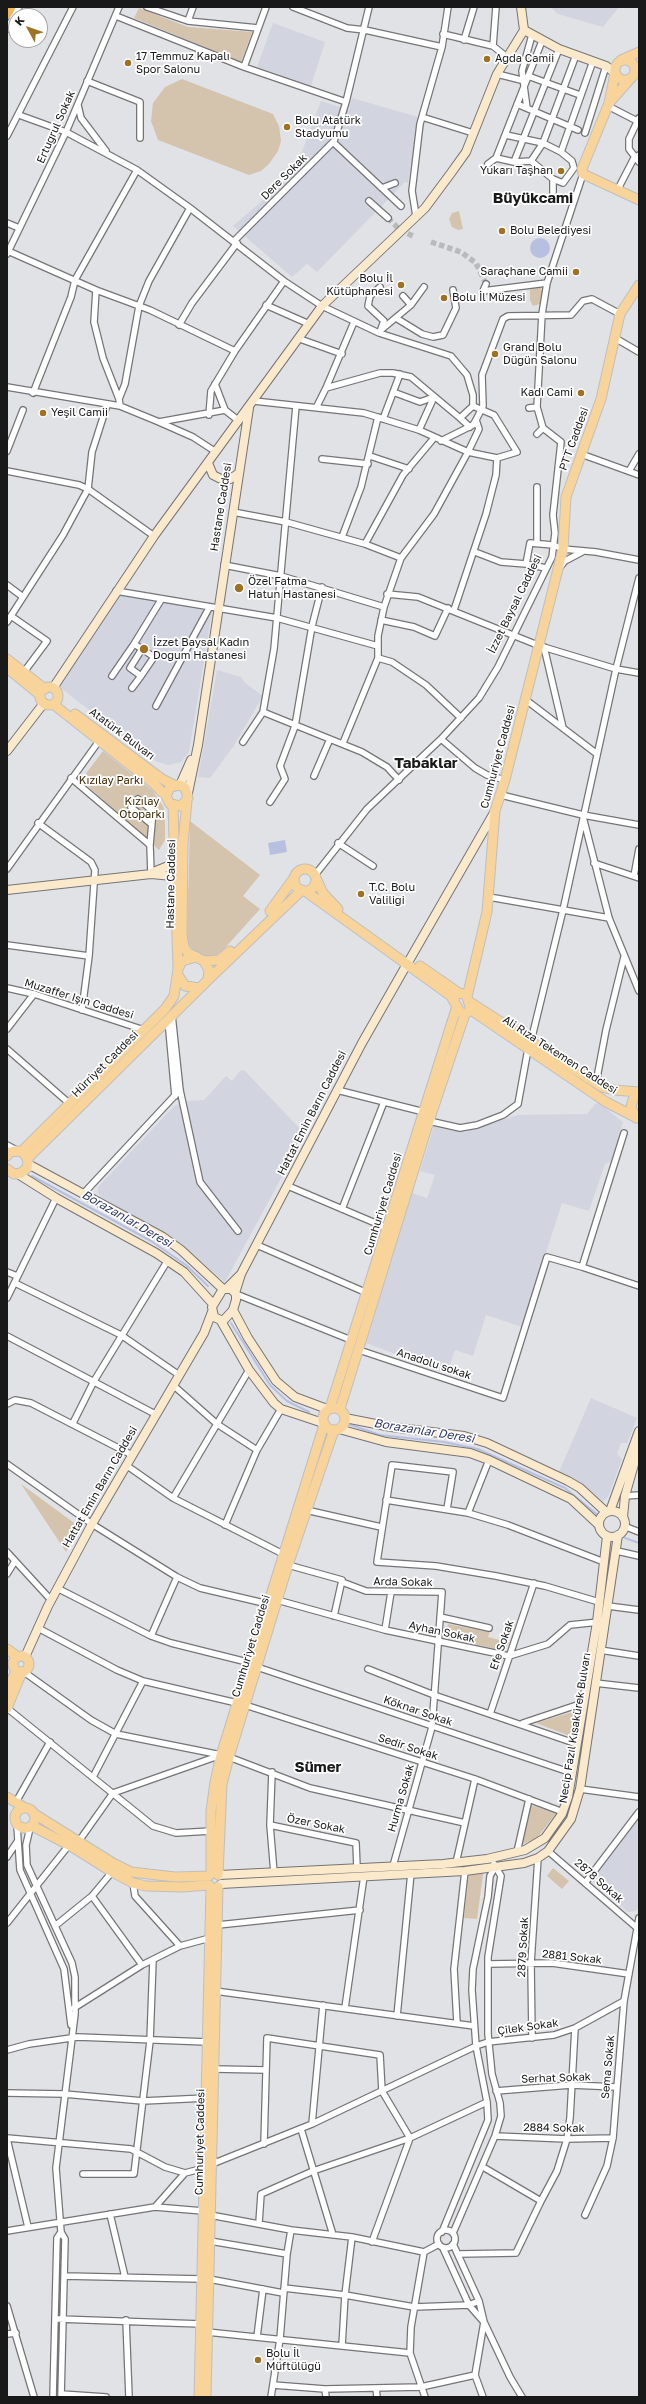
<!DOCTYPE html>
<meta charset="utf-8">
<style>
body{margin:0}
#map{position:relative;width:646px;height:2404px;overflow:hidden;background:#e1e2e5;font-family:"Golos Text",sans-serif}
canvas{display:block}
.frame{position:absolute;inset:0;border:8px solid #19191a;pointer-events:none}
.north{position:absolute;left:8px;top:8px;width:40px;height:40px;box-sizing:border-box;background:#fff;border:1px solid #a3a3a3;border-radius:50%;rotate:310deg;font-size:11px;font-weight:700;line-height:16px;text-align:center;color:#19191a}
.north::after{content:'';display:block;margin:auto;width:14px;height:18px;background:#9f7223;clip-path:polygon(50% 0,100% 100%,50% 72%,0 100%)}
</style>
<div id="map">
<canvas width="646" height="2404"></canvas>
<div class="frame"></div>
<div class="north">K</div>
</div>
<script>
const g = document.querySelector('canvas').getContext('2d');
g.lineJoin = 'round';
function fill(path, color) { g.fillStyle = color; g.fill(path, 'evenodd'); }
const toPath = rows => new Path2D(rows.map(r => 'M' + r).join(''));
function stroke(path, color, width, dash) { g.strokeStyle = color; g.lineWidth = width; g.lineCap = dash ? 'butt' : 'round'; g.setLineDash(dash || []); g.stroke(path); }
function write(font, color, halo, rows, align = 'center') {
  g.font = font + ' "Golos Text",sans-serif'; g.lineWidth = 3.5; g.setLineDash([]); g.textBaseline = 'middle'; g.strokeStyle = halo; g.fillStyle = color; for (const [text, x, y, turn = 0] of rows) {
    g.save(); g.translate(x, y); g.rotate((+turn || 0) * Math.PI / 180); g.textAlign = isNaN(turn) ? turn : align; if (halo) g.strokeText(text, 0, 0); g.fillText(text, 0, 0); g.restore();
  }
}
fill(toPath([
 [550,7,619,7,603,27,558,14],
 [273,23,325,42,311,86,257,67],
 [352,98,418,117,408,183,405,182,317,272,307,264,292,277,233,226,294,173,321,101,349,110],
 [121,593,212,612,189,752,181,762,169,765,157,762,58,686],
 [217,670,241,677,245,683,263,696,233,747,210,778,198,777],
 [244,1070,305,1134,225,1282,181,1245,101,1197,97,1192,99,1186,174,1106,187,1101,204,1100,226,1076,232,1081,240,1071],
 [599,1103,623,1122,611,1161,605,1164,589,1211,562,1203,522,1327,486,1315,473,1356,455,1350,447,1373,366,1343,412,1193,427,1198,435,1175,420,1171,434,1126,448,1130,466,1132,518,1115,587,1114,595,1104],
 [591,1398,637,1418,627,1443,621,1443,617,1454,622,1459,608,1497,603,1501,575,1480,559,1472],
 [639,1819,639,1907,636,1911,628,1912,591,1880]
]), '#d2d5df');
fill(toPath([
 [139,8,188,27,252,32,241,62,134,18],
 [182,79,273,114,279,126,281,141,278,151,269,164,261,171,249,175,158,140,151,121,153,103,165,87],
 [459,211,463,229,458,230,452,227,449,219,452,213],
 [540,286,544,295,543,303,533,306,530,300,530,290,532,287],
 [103,751,153,791,163,806,165,813,165,840,159,850,81,780],
 [190,821,260,875,243,896,260,909,224,949,215,956,205,958,198,955,187,943],
 [21,1484,81,1528,66,1552],
 [448,1624,490,1632,488,1637,510,1643,500,1650,445,1637],
 [579,1710,575,1738,536,1723],
 [530,1805,557,1812,537,1838,521,1845],
 [553,1868,569,1881,562,1889,547,1876],
 [469,1873,483,1874,477,1919,464,1918]
]), '#d4c4ae');
fill(toPath([
 '530 248a10 10 0 1 1 20 0a10 10 0 1 1-20 0Z',
 [285,840,287,852,270,855,268,843]
]), '#b8c0e2');
stroke(toPath([
 [32,1176,151,1241,186,1265,208,1286],
 [231,1323,270,1385,287,1401,309,1412],
 [348,1424,380,1435,444,1442,478,1449,565,1488,599,1516],
 [625,1538,639,1543]
]), '#b8c0e2', 2);
stroke(toPath([
 [388,218,400,230,415,237],
 [431,242,461,252,476,263,486,284]
]), '#b9babc', 5.5, [5.5, 3]);
const street = toPath([
 [147,7,188,21,258,28],
 [293,7,347,28,365,30,442,47],
 [116,16,244,67,346,102],
 [188,21,193,7],
 [7,29,19,7],
 [443,34,493,46,508,58],
 [464,40,474,7],
 [493,46,496,7],
 [244,67,266,7],
 [497,74,525,81],
 [528,76,580,95],
 [87,81,140,102,140,138],
 [517,104,578,130],
 [78,105,81,118,106,151],
 [608,106,639,122],
 [527,108,522,71,532,35],
 [19,115,66,132,137,170,190,208,284,281,322,306,379,333,451,356,467,375,473,395,473,406,460,418,411,377,393,373,380,373,326,388,317,406],
 [422,117,473,133],
 [639,118,629,139,629,149,639,162],
 [585,133,606,66],
 [506,135,543,143,561,152],
 [7,136,73,7],
 [333,142,401,206],
 [496,158,542,41],
 [531,161,543,143,576,55],
 [514,162,559,49],
 [488,164,496,158,514,162,531,161,553,179,553,193],
 [553,179,563,183,574,168,572,161,561,152,593,61],
 [382,188,395,183],
 [618,189,634,158,639,155],
 [369,201,388,218],
 [416,216,412,191,420,124,442,47,448,7],
 [7,223,19,228],
 [234,241,334,141,346,102,369,7],
 [8,251,96,290,150,310,235,351],
 [7,254,66,132,119,7],
 [486,284,483,291,547,283],
 [380,287,370,296,368,306,384,321,381,329],
 [96,290,94,322,103,358,119,399],
 [403,296,411,305],
 [266,305,309,324],
 [396,318,422,334,433,337,443,335,456,308,453,290],
 [179,325,192,303,237,243],
 [381,330,411,305,424,287],
 [615,338,639,352],
 [300,339,342,354],
 [215,384,225,410],
 [7,387,120,406,159,422,225,410,239,421],
 [326,388,354,322],
 [393,392,420,402,434,397],
 [33,393,71,297,75,280,137,170],
 [254,401,364,413,419,430,468,452,487,456,497,458,517,452,494,415,473,406],
 [120,406,119,399,125,384,139,306,149,281,190,208],
 [529,408,537,407],
 [209,415,211,391,235,351,284,281],
 [460,418,470,427],
 [383,419,400,374],
 [159,422,193,437,216,452],
 [419,430,434,397],
 [537,434,543,428],
 [441,441,473,425,476,420,483,406,482,375,503,319,508,316,571,315,583,301,592,299,620,314],
 [7,451,23,410],
 [581,454,639,475],
 [370,456,409,469],
 [322,459,368,464],
 [7,471,79,485,88,489,154,536],
 [629,471,639,454],
 [537,487,537,543],
 [233,512,286,522,365,544,401,558],
 [342,537,361,487,378,417],
 [365,544,403,475,434,438],
 [475,552,501,562,526,564,546,568],
 [526,564,530,543,553,545,563,549,596,552,639,560],
 [224,565,281,576,384,607],
 [560,567,565,561,582,552],
 [7,585,23,597],
 [116,591,277,618,378,646],
 [387,594,418,597,540,646,616,669,639,673],
 [454,610,486,514,496,475,497,458],
 [11,616,47,641,24,672],
 [381,620,414,627,435,636,448,608],
 [7,622,63,535,83,498,88,489,92,452,107,405],
 [544,647,563,728],
 [142,649,154,657,141,676,130,668,142,649,134,644,161,600],
 [378,658,392,662,426,685,461,718],
 [112,676,134,644],
 [132,688,141,676],
 [526,700,597,754],
 [156,706,209,608],
 [263,712,362,752,387,767,399,780],
 [441,739,475,768,487,775,505,780],
 [243,742,263,712,274,649,296,406],
 [343,743,378,658,378,636,384,607,401,558,434,514,468,452,479,429,476,420],
 [314,776,330,739],
 [71,778,150,845,151,874],
 [501,795,583,815,639,825],
 [270,802,285,779,280,766,295,726,312,626,322,587],
 [583,817,609,918,639,991],
 [38,823,91,862,95,870,89,956,82,1010],
 [338,843,373,866],
 [150,845,153,811,138,799,131,807,150,823],
 [594,863,639,878],
 [7,869,99,741],
 [315,875,367,809,441,739,479,698,498,667,552,557,555,533,553,515,561,442,543,428,537,407,542,314,547,283,583,174],
 [634,876,639,849],
 [489,897,609,918],
 [7,945,89,956],
 [7,988,34,994,144,1030],
 [172,1015,180,1090,200,1182,238,1231],
 [168,1020,175,1096],
 [7,1029,34,994],
 [531,1041,563,910,616,669,639,578],
 [7,1049,70,1104],
 [596,1083,606,1030,624,957],
 [337,1090,424,1112],
 [429,1121,460,1128,477,1125,503,1115,518,1104,528,1049],
 [624,1133,582,1267,639,1286],
 [7,1145,18,1151],
 [288,1186,387,1228],
 [83,1194,180,1090],
 [342,1209,384,1102],
 [257,1245,367,1293],
 [7,1272,17,1276],
 [15,1283,121,1335,179,1375],
 [236,1294,351,1340],
 [7,1298,56,1198],
 [7,1336,155,1414],
 [359,1350,503,1398,547,1257,582,1267],
 [173,1385,217,1424,257,1450,225,1525],
 [7,1404,15,1400,31,1403,132,1455],
 [73,1423,94,1381,168,1260],
 [257,1450,281,1409],
 [7,1464,92,1524,177,1577,200,1588,268,1604],
 [126,1465,173,1498,283,1554],
 [625,1496,639,1495],
 [173,1498,249,1370],
 [386,1500,468,1513,508,1525,604,1562],
 [447,1509,453,1472,392,1465,377,1562,436,1566,496,1576,545,1586,599,1602],
 [306,1510,381,1527],
 [468,1513,489,1460],
 [624,1526,639,1532],
 [617,1551,639,1556],
 [7,1552,51,1600],
 [288,1565,342,1580,334,1616],
 [7,1574,15,1561],
 [342,1582,366,1591,442,1592,432,1727,393,1866],
 [57,1588,151,1636,171,1643,251,1663],
 [277,1600,385,1630,509,1656,548,1644,570,1625,599,1622],
 [608,1606,639,1610],
 [440,1617,489,1628],
 [38,1628,117,1670,143,1681,237,1703],
 [385,1630,391,1592],
 [151,1636,177,1577],
 [600,1650,639,1656],
 [257,1667,572,1773],
 [368,1669,434,1695,577,1744],
 [24,1672,91,1720,116,1734,221,1755],
 [595,1683,639,1688],
 [245,1705,475,1779,563,1812],
 [7,1708,153,1826,176,1833,211,1831],
 [490,1714,534,1583],
 [523,1723,583,1703],
 [229,1757,310,1788,465,1823],
 [272,1772,270,1825,274,1873],
 [93,1777,143,1681],
 [580,1789,639,1797],
 [16,1802,50,1742],
 [270,1825,356,1843,357,1868],
 [17,1826,20,1870,64,1969,71,2025],
 [30,1828,26,1845,27,1865,72,1963,75,1977,75,2014,56,2168,61,2232,65,2239,61,2397],
 [79,1841,113,1793,221,1755],
 [548,1851,636,1927],
 [517,1852,529,1799],
 [7,1857,17,1842],
 [456,1863,475,1779],
 [112,1872,92,1896,142,1965],
 [133,1883,135,1896,180,1946],
 [585,1883,639,1812],
 [7,1923,69,1845],
 [218,1925,360,1910],
 [55,1926,92,1896],
 [488,1964,552,1963,629,1974],
 [215,1991,474,2026],
 [74,2008,142,1965,180,1946,210,1938],
 [345,2008,364,1876],
 [397,2016,411,1873],
 [457,2023,454,1969,465,1871],
 [532,2038,531,1963,538,1858],
 [7,2050,29,2044,78,2037,207,2042],
 [214,2069,266,2070],
 [496,2091,571,2085,617,2087],
 [7,2093,64,2094,143,2101,206,2098],
 [312,2124,323,2005],
 [301,2129,333,2235],
 [495,2136,567,2139,613,2138],
 [7,2138,131,2149,165,2167,185,2173],
 [7,2139,28,2227],
 [264,2144,267,2038,380,2055,382,2091,410,2138,372,2242],
 [212,2164,312,2124,476,2046,488,2042,554,2035,575,2028,624,2001],
 [483,2167,541,2201,557,2171,567,2139,570,2118,575,2028],
 [83,2174,134,2174,150,2041,153,1960],
 [155,2207,203,2211],
 [110,2214,125,2277],
 [210,2215,291,2230,352,2237,424,2252],
 [585,2215,607,2166,613,2138,624,2001,639,1918],
 [259,2223,261,2194,313,2171,410,2138,487,2102],
 '437 2239a9 9 0 1 1 18 0a9 9 0 1 1-18 0Z',
 [7,2231,155,2207,185,2173,204,2168],
 [442,2232,488,2120,487,2102,476,2046,472,1990,473,1969,488,1897,490,1876,495,1867],
 [453,2233,495,2136,501,2116,500,2103,492,2074,488,2034,488,1957,501,1876,494,1864],
 [210,2241,287,2254],
 [453,2244,479,2301,484,2322,510,2377,522,2397],
 [443,2248,469,2305,483,2321],
 [458,2254,516,2253,541,2201],
 [64,2276,201,2279],
 [209,2279,283,2293],
 [284,2288,345,2295,414,2307,469,2305,479,2301],
 [7,2306,34,2397],
 [59,2319,201,2324],
 [126,2320,129,2397],
 [207,2332,410,2353],
 [7,2334,16,2333],
 [257,2337,263,2289],
 [342,2346,345,2295,352,2237],
 [475,2375,483,2397],
 [273,2385,325,2389,421,2387,475,2375,484,2322],
 [376,2388,377,2397],
 [325,2389,326,2397],
 [61,2394,106,2397],
 [53,2397,57,2238,61,2232],
 [271,2397,280,2339,287,2254,291,2230],
 [425,2397,410,2353,411,2327,424,2252,439,2244]
]);
const secondary = toPath([
 [521,7,524,30],
 [524,30,559,49,606,66,615,73],
 [208,463,213,475,221,479,230,479,238,474],
 [53,688,154,536,322,306,425,208,451,173,466,152,497,74,524,30],
 [7,751,44,703],
 [180,785,191,760],
 [188,793,198,745,249,408],
 [151,873,173,864],
 [7,890,151,874,173,876],
 [410,959,495,811],
 [28,1164,163,1237,181,1250,223,1289],
 [18,1174,56,1198,156,1253,184,1272,213,1304],
 [241,1274,362,1043,407,964],
 [227,1288,241,1274,235,1293],
 [233,1310,223,1321,214,1317,212,1307,223,1289,231,1289,236,1294,236,1300,233,1310,248,1338,276,1381,295,1397,327,1409],
 [221,1321,249,1370,274,1403,281,1409,323,1423],
 [345,1418,391,1427,464,1436,487,1443,568,1481,580,1488,606,1512],
 [339,1429,386,1442,470,1453,489,1460,571,1499,599,1525],
 [610,1511,639,1431],
 '599 1524a13 13 0 1 1 26 0a13 13 0 1 1-26 0Z',
 [623,1517,625,1496,639,1447],
 [25,1657,48,1606,92,1524,204,1333,212,1312],
 [219,1875,443,1864,487,1859,525,1850,545,1838,562,1814,568,1797,597,1622,607,1536],
 [221,1884,465,1871,524,1863,538,1858,548,1851,571,1819,580,1789,618,1535]
]);
const primary = toPath([
 [621,60,639,52],
 '615 70a10 10 0 1 1 20 0a10 10 0 1 1-20 0Z',
 [615,73,609,103,595,137,582,169,583,174,639,200],
 [609,103,632,77],
 [7,659,45,689],
 [7,668,40,695],
 '40 696a9 9 0 1 1 18 0a9 9 0 1 1-18 0Z',
 [53,704,154,784,166,796,170,804,181,806,188,798,185,788,180,785,170,787,166,796],
 [75,714,162,779,174,785],
 [187,801,183,844,182,935,184,947,188,953,197,957],
 [173,806,178,969],
 '294 880a11 11 0 1 1 22 0a11 11 0 1 1-22 0Z',
 [316,878,323,893,338,909],
 [305,891,451,996,460,1012,465,1014,471,1010,466,994,457,993,454,998],
 [270,911,294,878],
 [204,961,219,960,230,951],
 [420,966,459,993],
 [178,975,185,986,200,988],
 [208,980,302,890],
 [467,997,487,912,495,811,505,780,563,549,566,497,601,399,620,314,639,285],
 [470,1002,602,1087,614,1090,639,1092],
 [471,1010,606,1102,637,1118],
 [636,1118,631,1107,634,1096,639,1092],
 [21,1152,165,1009,174,996,178,969,182,961,196,957,204,961,209,970,208,980,28,1158],
 [7,1156,10,1152,18,1151,24,1153,28,1161,27,1168,21,1173,14,1174,7,1169],
 '323 1419a11 11 0 1 1 22 0a11 11 0 1 1-22 0Z',
 [330,1408,457,1006],
 [340,1409,429,1121,465,1014],
 [7,1649,18,1657],
 '13 1664a8 8 0 1 1 16 0a8 8 0 1 1-16 0Z',
 [7,1691,16,1671],
 [7,1708,22,1672],
 [7,1797,25,1808],
 '15 1818a10 10 0 1 1 20 0a10 10 0 1 1-20 0Z',
 [33,1813,113,1863,131,1872,175,1877,209,1876],
 [32,1826,69,1845,112,1872,133,1883,146,1886,182,1887,209,1885],
 [211,1874,211,1811,215,1782,221,1755,324,1425],
 [218,1875,222,1784,229,1757,288,1565,334,1430],
 [199,2397,211,1887],
 [206,2397,218,1887]
]);
const highway = toPath([
 [7,13,10,7]
]);
stroke(street, '#757578', 8);
stroke(secondary, '#757578', 10);
stroke(primary, '#bfbfbf', 11);
stroke(highway, '#bfbfbf', 12);
stroke(street, '#fff', 5.5);
stroke(secondary, '#fbe9cc', 8);
stroke(primary, '#f8d49a', 9);
stroke(highway, '#f3b756', 10);
for (const [x, y, r, color] of [
 [487,59,4,"#9f7223"],
 [128,63,4,"#9f7223"],
 [287,127,4,"#9f7223"],
 [561,171,4,"#9f7223"],
 [502,231,4,"#9f7223"],
 [576,272,4,"#9f7223"],
 [401,285,4,"#9f7223"],
 [444,298,4,"#9f7223"],
 [495,354,4,"#9f7223"],
 [581,393,4,"#9f7223"],
 [43,413,4,"#9f7223"],
 [239,588,5,"#9f7223"],
 [144,649,5,"#9f7223"],
 [361,894,4,"#9f7223"],
 [258,2360,4,"#9f7223"]
]) { const dot = new Path2D(); dot.arc(x, y, r, 0, 2 * Math.PI); g.fillStyle = color; g.fill(dot); stroke(dot, '#fff', 1.5); }
write('11px', '#19191a', '#fff', [
 ["17 Temmuz Kapalı",136,57],
 ["Spor Salonu",136,70],
 ["Ağda Camii",495,59],
 ["Bolu Atatürk",295,121],
 ["Stadyumu",295,134],
 ["Yukarı Taşhan",553,171,"right"],
 ["Bolu Belediyesi",510,231],
 ["Saraçhane Camii",568,272,"right"],
 ["Bolu İl",393,279,"right"],
 ["Kütüphanesi",393,292,"right"],
 ["Bolu İl Müzesi",452,298],
 ["Grand Bolu",503,348],
 ["Düğün Salonu",503,361],
 ["Kadı Cami",573,393,"right"],
 ["Yeşil Camii",51,413],
 ["Özel Fatma",248,582],
 ["Hatun Hastanesi",248,595],
 ["İzzet Baysal Kadın",153,643],
 ["Doğum Hastanesi",153,656],
 ["T.C. Bolu",369,888],
 ["Valiliği",369,901],
 ["Bolu İl",266,2354],
 ["Müftülüğü",266,2367]
], 'left');
write('11px', '#19191a', '#fff', [
 ["Ertuğrul Sokak",56,127,-66],
 ["Dere Sokak",284,177,-45],
 ["PTT Caddesi",574,439,-70],
 ["Hastane Caddesi",221,507,-81],
 ["İzzet Baysal Caddesi",515,604,-64],
 ["Atatürk Bulvarı",122,734,37],
 ["Cumhuriyet Caddesi",498,757,-75],
 ["Hastane Caddesi",171,884,-89],
 ["Muzaffer Işın Caddesi",79,999,17],
 ["Ali Rıza Tekemen Caddesi",560,1055,33],
 ["Hürriyet Caddesi",105,1064,-45],
 ["Hattat Emin Barın Caddesi",312,1113,-63],
 ["Cumhuriyet Caddesi",383,1204,-73],
 ["Anadolu sokak",434,1364,18],
 ["Hattat Emin Barın Caddesi",100,1487,-60],
 ["Arda Sokak",403,1582,1],
 ["Ayhan Sokak",442,1632,12],
 ["Efe Sokak",502,1645,-71],
 ["Cumhuriyet Caddesi",251,1646,-73],
 ["Köknar Sokak",418,1711,19],
 ["Necip Fazıl Kısakürek Bulvarı",575,1728,-81],
 ["Sedir Sokak",408,1747,18],
 ["Hurma Sokak",401,1798,-74],
 ["Özer Sokak",316,1824,11],
 ["2878 Sokak",599,1881,41],
 ["2879 Sokak",523,1947,-87],
 ["2881 Sokak",572,1957,6],
 ["Çilek Sokak",528,2027,-8],
 ["Sema Sokak",608,2067,-85],
 ["Serhat Sokak",556,2078,-2],
 ["2884 Sokak",554,2128,1],
 ["Cumhuriyet Caddesi",200,2142,-89]
]);
write('11px', '#402a02', '#fff', [
 ["Kızılay Parkı",111,781],
 ["Kızılay",142,802],
 ["Otoparkı",142,815]
]);
write('italic 12px', '#323966', '#fff', [
 ["Borazanlar Deresi",127,1219,30],
 ["Borazanlar Deresi",424,1431,9]
]);
write('bold 15px', '#19191a', '#fff', [
 ["Büyükcami",533,198],
 ["Tabaklar",426,763],
 ["Sümer",318,1767]
]);
</script>
